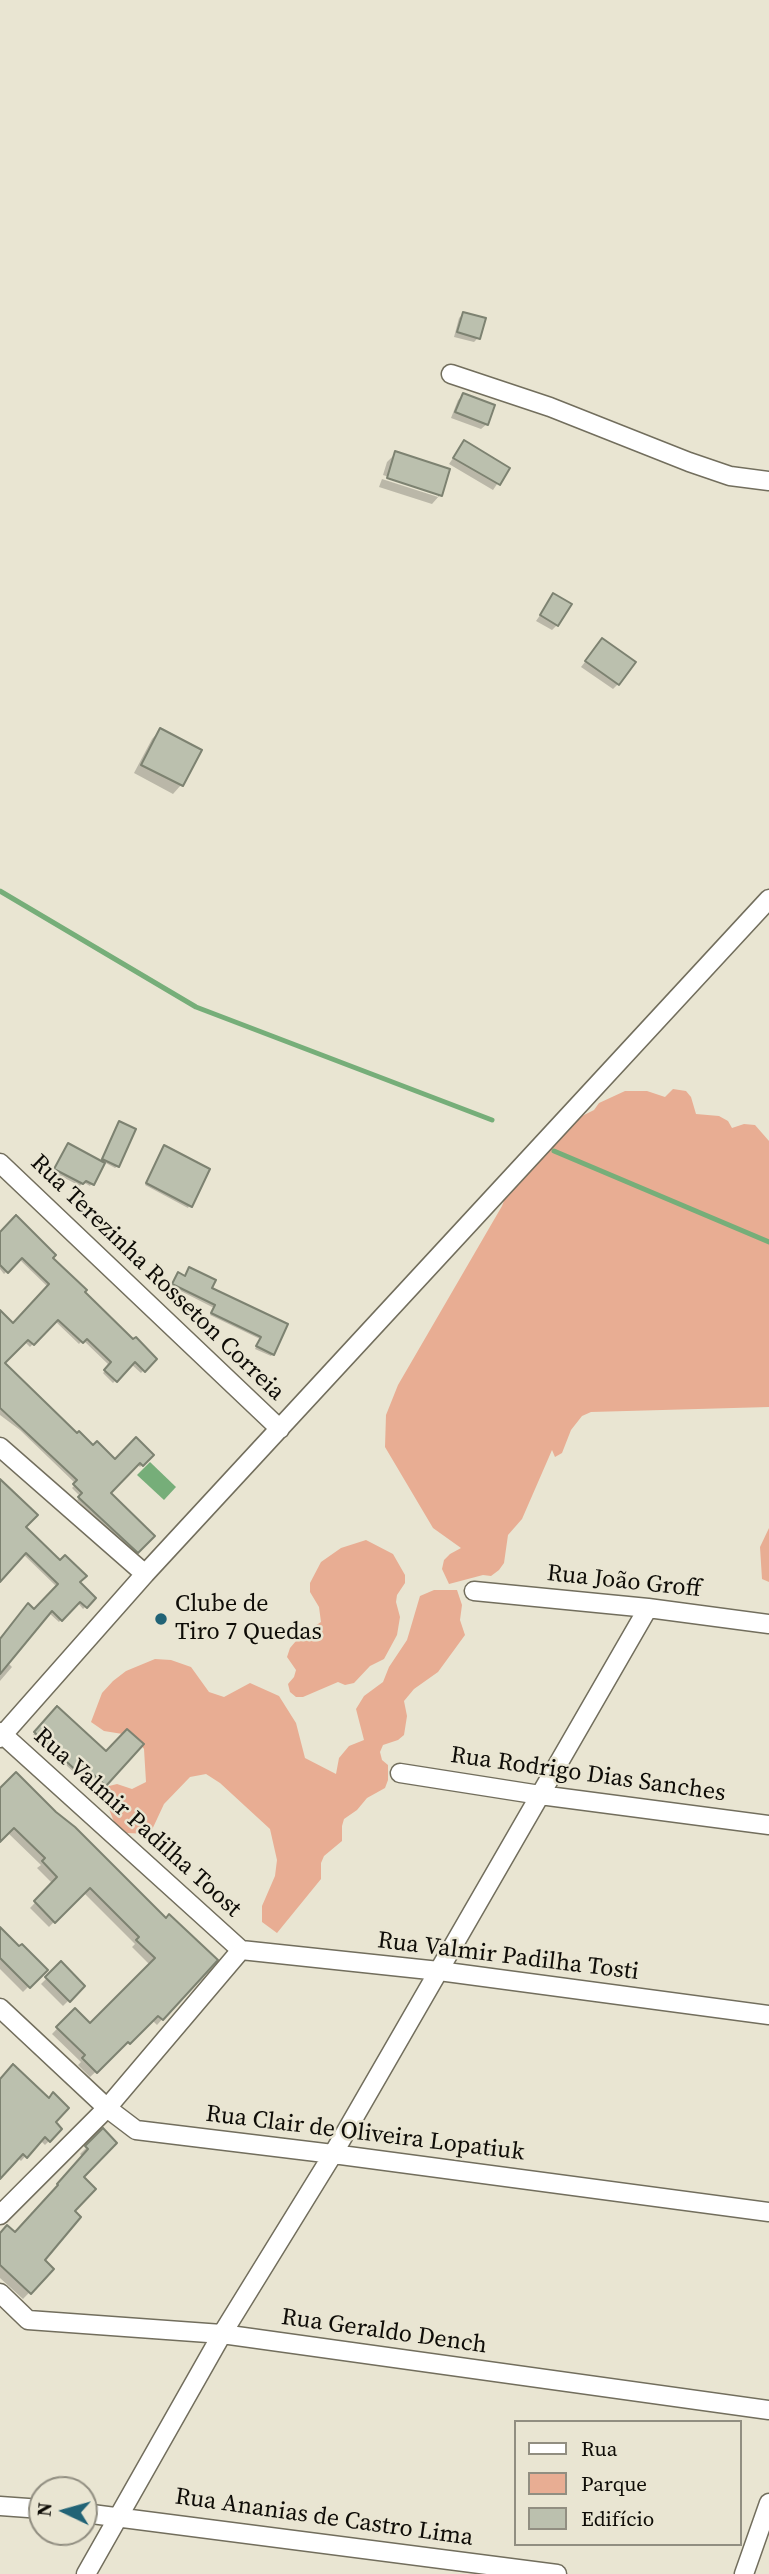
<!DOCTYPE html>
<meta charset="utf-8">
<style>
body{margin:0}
#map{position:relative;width:769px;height:2574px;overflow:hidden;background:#e9e5d2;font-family:"Source Serif 4",serif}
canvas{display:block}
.legend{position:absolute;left:514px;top:2420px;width:228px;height:126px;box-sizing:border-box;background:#e9e5d2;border:2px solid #918e81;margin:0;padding:9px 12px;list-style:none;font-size:21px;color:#0e0c07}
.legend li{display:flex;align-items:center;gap:14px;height:35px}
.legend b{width:35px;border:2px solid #918e81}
.north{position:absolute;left:28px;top:2476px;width:70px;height:70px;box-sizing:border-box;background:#e9e5d2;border:2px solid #918e81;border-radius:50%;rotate:275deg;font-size:19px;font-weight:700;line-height:28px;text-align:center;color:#0e0c07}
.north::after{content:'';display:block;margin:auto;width:24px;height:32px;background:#216376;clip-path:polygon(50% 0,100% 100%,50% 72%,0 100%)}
</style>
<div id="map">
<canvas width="769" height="2574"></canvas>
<ul class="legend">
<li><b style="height:9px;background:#fff"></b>Rua</li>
<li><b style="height:19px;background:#e8ad93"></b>Parque</li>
<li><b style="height:19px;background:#bbc0ae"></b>Edifício</li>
</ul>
<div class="north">N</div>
</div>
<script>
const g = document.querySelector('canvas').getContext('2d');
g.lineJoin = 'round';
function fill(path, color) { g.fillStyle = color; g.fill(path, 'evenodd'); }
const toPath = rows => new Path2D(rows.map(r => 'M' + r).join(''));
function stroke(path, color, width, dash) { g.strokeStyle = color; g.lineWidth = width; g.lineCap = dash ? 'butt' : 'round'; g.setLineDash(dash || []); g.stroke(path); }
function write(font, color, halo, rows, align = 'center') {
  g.font = font + ' "Source Serif 4",serif'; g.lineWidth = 5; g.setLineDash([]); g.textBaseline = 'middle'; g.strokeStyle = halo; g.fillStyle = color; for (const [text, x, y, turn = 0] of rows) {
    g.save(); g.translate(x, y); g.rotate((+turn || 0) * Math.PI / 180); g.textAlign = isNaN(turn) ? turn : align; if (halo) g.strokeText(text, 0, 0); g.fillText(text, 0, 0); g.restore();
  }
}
fill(toPath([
 [673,1089,686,1091,691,1097,696,1114,719,1116,728,1121,732,1128,744,1124,755,1125,769,1141,769,1407,591,1412,582,1416,571,1430,562,1453,555,1457,552,1450,522,1519,508,1535,504,1563,499,1570,491,1576,483,1575,449,1584,442,1569,444,1560,450,1554,461,1548,433,1528,385,1447,386,1415,398,1385,502,1206,511,1182,578,1118,594,1110,599,1103,625,1091,647,1091,665,1097],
 [769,1528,769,1582,762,1579,760,1547],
 [366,1540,393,1554,405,1575,405,1583,397,1595,396,1602,400,1617,397,1635,384,1659,370,1666,354,1683,345,1685,338,1682,303,1697,296,1697,290,1692,288,1684,294,1677,296,1670,287,1657,290,1648,301,1635,321,1622,319,1607,310,1592,310,1583,321,1562,341,1548],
 [434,1590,457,1590,462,1605,460,1620,465,1635,438,1672,414,1689,404,1701,407,1716,404,1735,398,1740,383,1745,380,1752,382,1760,388,1765,388,1780,385,1788,367,1798,357,1810,344,1819,342,1826,342,1841,324,1856,321,1863,321,1879,277,1933,262,1922,262,1906,275,1876,277,1860,270,1829,220,1783,206,1774,190,1777,164,1804,150,1834,127,1833,114,1822,101,1788,117,1784,132,1789,146,1782,144,1749,135,1736,104,1731,91,1722,102,1693,113,1681,126,1671,155,1659,171,1660,191,1667,209,1692,224,1697,250,1683,279,1696,296,1723,305,1758,336,1774,339,1758,349,1746,364,1740,356,1709,364,1696,383,1682,389,1667,407,1640,420,1596]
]), '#e8ad93');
fill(toPath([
 [150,1462,176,1487,164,1500,137,1475]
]), '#76ae79');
fill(toPath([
 [463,314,478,338,474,342,454,337,459,318],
 [463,395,487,424,481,429,451,418,458,400],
 [464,442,508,468,493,490,449,464],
 [396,453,440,495,432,504,379,487,382,479,438,497,438,493,383,475,387,462],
 [554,595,557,625,552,630,536,621],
 [602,640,618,684,613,689,581,667],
 [160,730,199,751,181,785,173,794,134,773,152,739],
 [118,1125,118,1166,115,1168,104,1162,90,1186,83,1182,80,1186,53,1172,66,1148,100,1163],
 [162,1150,207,1170,188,1208,145,1185],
 [0,1233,51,1258,83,1292,154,1359,141,1373,131,1364,113,1383,103,1373,110,1366,83,1340,79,1344,55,1321,30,1347,24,1341,3,1363,77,1435,115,1461,151,1455,140,1467,137,1464,109,1493,152,1536,135,1554,77,1500,81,1497,72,1488,76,1484,20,1430,0,1415,0,1312,14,1326,48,1287,19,1259,4,1274,0,1269],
 [176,1277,184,1277,286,1325,273,1354,271,1356,255,1349,260,1339,210,1315,214,1308,171,1286],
 [0,1481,24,1528,94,1598,83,1609,77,1602,59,1622,49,1613,8,1663,12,1667,0,1681,0,1640,34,1611,57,1587,23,1554,0,1579],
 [57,1709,106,1753,141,1744,102,1787,82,1769,77,1775,33,1735],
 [0,1790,215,1960,157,2025,152,2020,90,2077,78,2065,81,2062,52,2034,75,2010,90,2025,150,1965,132,1947,135,1944,83,1892,49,1927,30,1908,53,1884,37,1868,41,1865,7,1832,0,1839],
 [0,1929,45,1970,23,1992,0,1969],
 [61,1964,83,1986,63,2006,41,1984],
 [0,2081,54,2122,49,2141,45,2145,40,2140,21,2161,18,2158,0,2177],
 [103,2131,81,2177,72,2211,43,2260,52,2269,23,2299,0,2278,0,2235,15,2234,83,2157,80,2154]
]), '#0003');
stroke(toPath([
 [0,891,196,1007,492,1120],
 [554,1151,769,1242]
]), '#76ae79', 5);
const building = toPath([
 [463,312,486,318,480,339,457,332,463,312],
 [463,393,495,405,488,425,455,412,463,393],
 [464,440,510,468,500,485,453,458,464,440],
 [395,451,450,469,442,496,387,478,395,451],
 [553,593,572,604,558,626,540,615,553,593],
 [602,638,636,662,619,685,585,661,602,638],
 [160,728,202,750,183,786,141,765,160,728],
 [119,1121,136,1129,119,1167,102,1159,119,1121],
 [68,1143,105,1163,94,1185,86,1181,83,1184,54,1169,68,1143],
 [164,1145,210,1169,192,1207,146,1183,164,1145],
 [16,1215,56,1255,53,1258,87,1290,85,1292,133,1339,136,1337,157,1359,145,1372,135,1362,117,1382,104,1370,111,1362,87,1339,83,1343,58,1320,34,1345,28,1340,5,1363,77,1433,79,1431,93,1445,97,1441,115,1459,136,1437,154,1455,143,1466,140,1463,111,1493,155,1536,138,1553,78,1497,82,1493,73,1484,77,1480,0,1408,0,1310,13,1323,49,1284,22,1258,8,1273,0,1265,0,1232,16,1215],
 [189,1267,216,1280,212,1288,288,1324,274,1355,256,1346,261,1337,211,1313,215,1305,172,1284,178,1272,185,1276,189,1267],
 [0,1479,38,1515,26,1527,60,1560,65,1555,87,1576,80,1582,96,1598,87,1608,80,1602,62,1621,52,1611,0,1674,0,1639,28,1603,34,1609,58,1584,26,1553,0,1582,0,1479],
 [57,1706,106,1751,127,1729,144,1744,106,1786,86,1768,80,1774,34,1732,57,1706],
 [16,1772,56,1812,75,1827,166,1918,169,1914,218,1960,163,2020,158,2016,130,2044,128,2042,97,2073,82,2058,85,2055,56,2027,75,2008,90,2023,155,1958,136,1940,139,1937,90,1888,55,1923,34,1901,57,1877,42,1861,45,1858,14,1828,0,1842,0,1788,16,1772],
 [0,1927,19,1946,22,1944,48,1970,30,1988,0,1958,0,1927],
 [61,1961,85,1986,70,2002,45,1977,61,1961],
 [13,2064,49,2098,53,2092,69,2108,56,2122,62,2129,50,2142,45,2137,27,2158,23,2154,0,2179,0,2079,13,2064],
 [103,2128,117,2143,84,2177,96,2189,75,2211,81,2217,45,2260,54,2269,31,2294,0,2265,0,2233,7,2225,15,2232,58,2185,57,2184,88,2149,85,2146,103,2128]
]);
fill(building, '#bbc0ae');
stroke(building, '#7d8271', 2);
const street = toPath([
 [451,374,550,407,689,462,730,476,769,481],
 [0,1163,280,1429],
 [0,1447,145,1574],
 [474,1591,648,1608,769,1624],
 [0,1732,241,1950],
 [0,1738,145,1574,769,899],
 [400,1773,540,1795,769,1825],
 [241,1950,439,1971,769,2015],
 [0,2008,107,2108,136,2130,333,2154,769,2212],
 [0,2215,107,2108,241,1950],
 [0,2293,28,2320,222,2334,769,2410],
 [0,2506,42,2509],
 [84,2513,557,2574],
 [86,2574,222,2334,333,2154,648,1608],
 [744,2574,769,2503]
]);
stroke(street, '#726e5d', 21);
stroke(street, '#fff', 18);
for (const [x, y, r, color] of [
 [161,1619,7,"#216376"]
]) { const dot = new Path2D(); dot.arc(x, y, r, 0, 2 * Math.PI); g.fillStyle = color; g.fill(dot); stroke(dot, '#e9e5d2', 2.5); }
write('24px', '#0e0c07', '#e9e5d2', [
 ["Rua Terezinha Rosseton Correia",157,1278,44],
 ["Rua João Groff",624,1582,6],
 ["Rua Rodrigo Dias Sanches",588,1775,8],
 ["Rua Valmir Padilha Toost",137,1823,42],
 ["Rua Valmir Padilha Tosti",508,1957,7],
 ["Rua Clair de Oliveira Lopatiuk",365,2134,7],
 ["Rua Geraldo Dench",384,2332,8],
 ["Rua Ananias de Castro Lima",324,2518,8]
]);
write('24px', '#0e0c07', '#e9e5d2', [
 ["Clube de",175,1605],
 ["Tiro 7 Quedas",175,1633]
], 'left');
</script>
